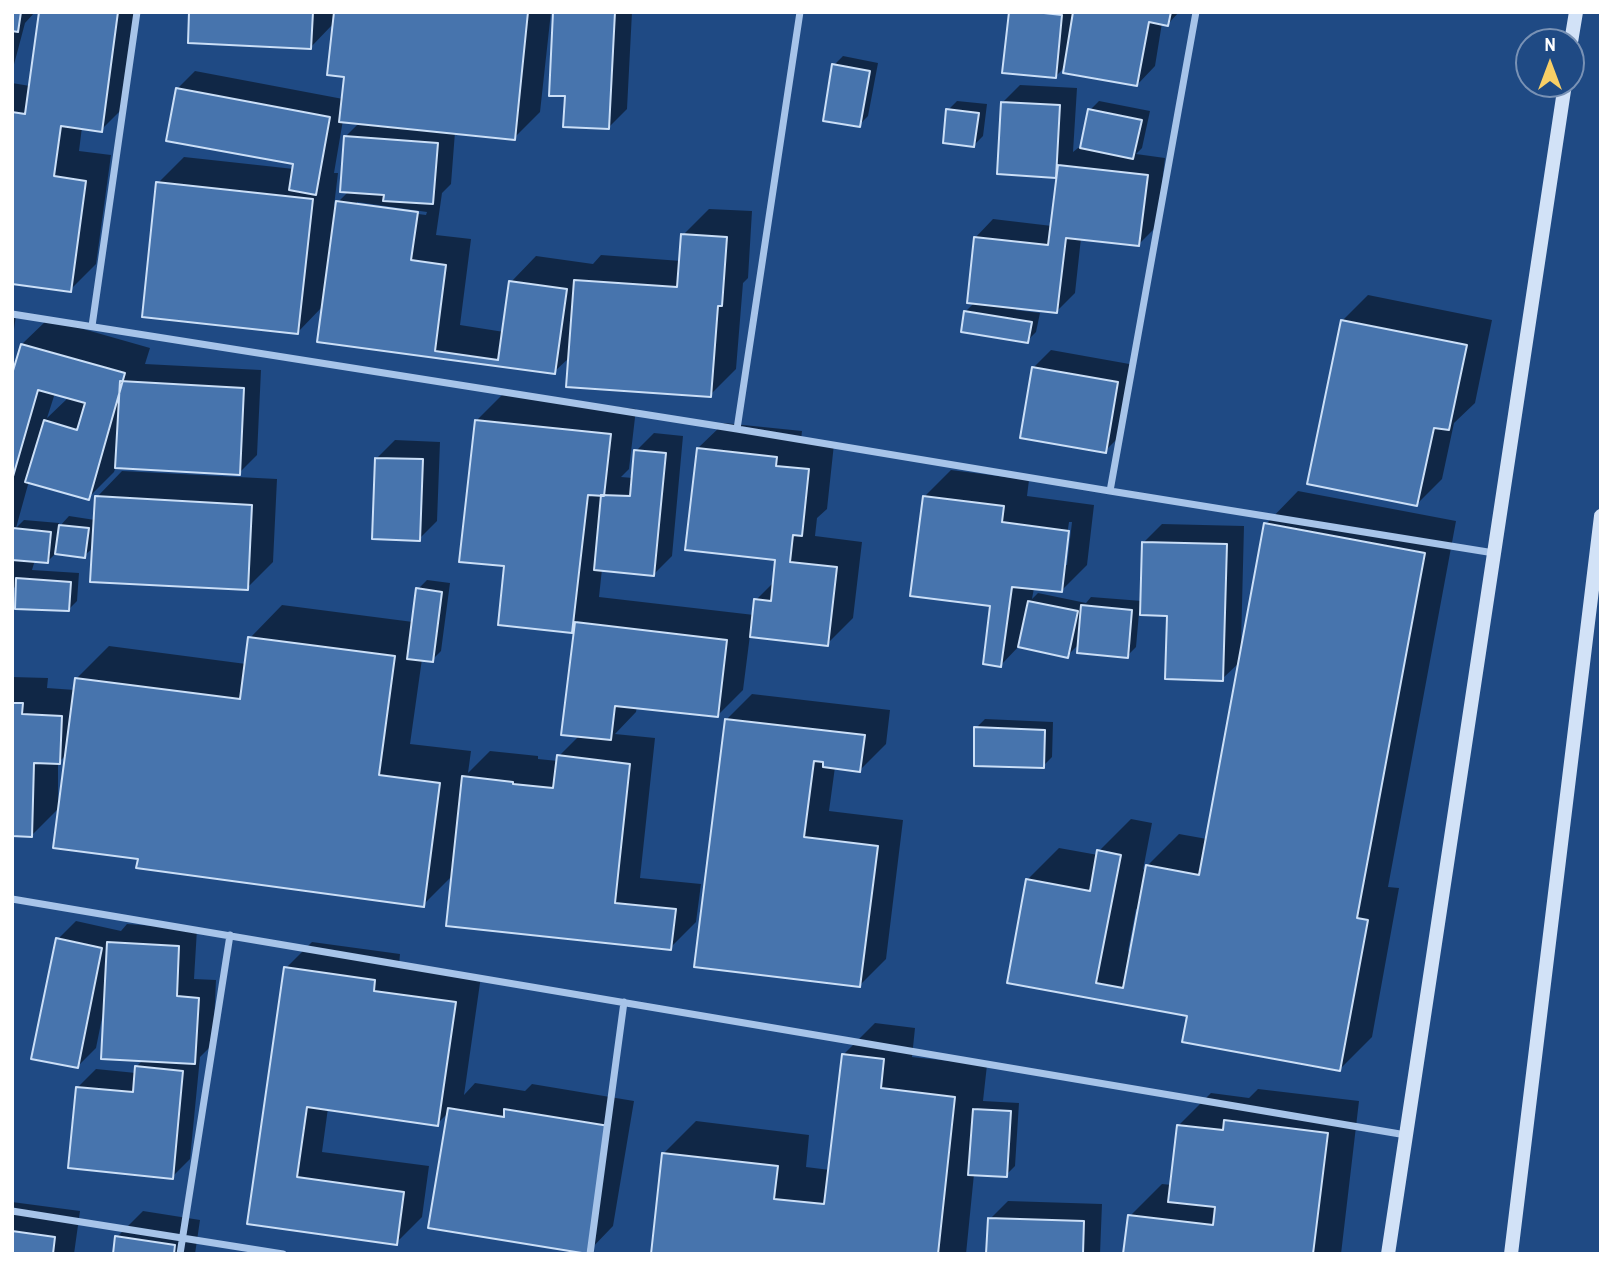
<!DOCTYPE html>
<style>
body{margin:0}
#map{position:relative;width:1613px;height:1266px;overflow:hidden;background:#1f4a84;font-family:"Archivo Narrow",sans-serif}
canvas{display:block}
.frame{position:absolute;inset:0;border:14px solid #fff;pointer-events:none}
.north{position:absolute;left:1515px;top:28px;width:70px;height:70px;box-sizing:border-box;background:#1f4a84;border:2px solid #7992b5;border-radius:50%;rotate:0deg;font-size:19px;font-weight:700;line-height:28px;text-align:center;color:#fff}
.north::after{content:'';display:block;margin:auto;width:24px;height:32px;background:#f8cf66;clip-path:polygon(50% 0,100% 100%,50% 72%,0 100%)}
</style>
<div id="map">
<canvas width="1613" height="1266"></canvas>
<div class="frame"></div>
<div class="north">N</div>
</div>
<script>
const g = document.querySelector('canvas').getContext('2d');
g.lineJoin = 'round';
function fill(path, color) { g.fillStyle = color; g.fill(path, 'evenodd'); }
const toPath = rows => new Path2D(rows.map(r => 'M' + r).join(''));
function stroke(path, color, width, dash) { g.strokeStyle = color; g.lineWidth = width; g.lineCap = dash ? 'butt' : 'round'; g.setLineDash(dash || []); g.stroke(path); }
fill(toPath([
 [12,12,35,12,25,23,12,72],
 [40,12,139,12,127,104,101,130,82,127,79,151,111,155,96,264,70,290,12,282,12,83,30,86],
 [191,12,551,12,540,112,514,138,455,132,451,184,442,193,436,235,471,239,460,325,504,332,511,282,536,256,593,264,601,255,681,261,683,235,709,209,752,211,748,278,743,283,736,369,710,395,570,357,554,372,319,340,323,306,298,332,158,183,184,157,294,169,295,163,177,89,195,71,343,99,346,75,334,23,310,48],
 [343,120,360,122,345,137,349,191,334,206,338,173,334,173],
 [357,202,427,212,426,215,357,206],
 [555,12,632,12,627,109,609,127,567,95],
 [1010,12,1179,12,1168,24,1162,23,1155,66,1137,85,1066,66,1055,77],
 [843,56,878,63,868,116,859,125,834,65],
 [1020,85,1077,88,1073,152,1078,148,1082,148,1090,110,1099,101,1150,111,1142,148,1136,154,1165,158,1157,226,1139,244,1081,238,1075,293,1057,311,1017,307,1016,310,1040,313,1036,332,1027,341,965,312,975,302,975,238,993,219,1052,226,1058,176,999,173,1002,103],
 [957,101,987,104,983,136,974,145,948,110],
 [1368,295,1492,320,1475,403,1454,423,1442,479,1416,505,1342,321],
 [12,315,16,315,12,344],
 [48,319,150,348,145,364,261,370,257,455,239,473,116,466,114,472,88,498,29,481,16,528,24,520,59,523,59,527,69,516,95,520,97,497,122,471,277,479,273,562,247,588,94,547,84,556,56,553,47,562,35,560,32,570,79,573,77,601,68,610,18,584,12,590,12,380,22,344],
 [55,393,69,397,47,418],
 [1051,350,1135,365,1123,433,1105,451,1033,368],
 [503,394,636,409,629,469,621,477,633,478,636,451,654,433,683,436,672,556,654,574,602,569,599,597,754,615,756,600,775,581,777,558,698,448,724,423,802,431,801,440,834,444,827,509,817,518,815,536,862,542,853,618,827,644,750,635,743,690,717,716,637,706,636,712,615,734,655,738,640,878,701,884,696,922,670,948,454,874,423,905,60,807,32,835,12,835,12,677,48,678,47,688,75,690,77,678,109,646,246,664,250,638,282,605,413,622,418,589,427,580,450,583,441,651,432,660,422,659,410,744,471,751,468,773,490,751,538,756,538,759,558,761,559,756,580,735,575,632,500,623,506,565,477,420],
 [67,754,60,805,58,805,58,763],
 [395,440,440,442,437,521,419,539,377,458],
 [951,470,1029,480,1027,496,1094,505,1087,565,1061,591,1034,588,1032,599,1038,593,1086,603,1091,597,1142,601,1144,542,1162,524,1244,526,1241,645,1243,645,1266,524,1298,491,1456,521,1388,887,1399,888,1372,1037,1340,1069,1189,1015,1009,981,1027,880,1059,848,1098,855,1099,851,1131,819,1152,823,1143,870,1179,834,1207,839,1240,662,1222,679,1169,614,1139,613,1136,647,1127,656,1079,644,1067,656,1020,645,1001,665,992,604,925,496],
 [1069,522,1072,522,1067,565,1063,565],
 [1136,909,1139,909,1131,952,1128,951],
 [752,694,890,710,886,744,860,770,835,767,829,811,903,820,886,959,860,985,726,720],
 [985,719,1053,722,1052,757,1043,766,976,728],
 [76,921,121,931,127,924,197,929,194,979,216,980,213,1044,200,1057,190,1159,172,1177,78,1087,96,1069,136,1073,136,1067,144,1059,105,1013,103,1013,96,1048,78,1066,58,939],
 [312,942,400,954,399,965,481,976,464,1095,475,1083,525,1091,532,1084,634,1101,613,1226,588,1252,449,1112,437,1124,328,1108,322,1152,429,1166,422,1217,396,1243,249,1223,286,968],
 [875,1023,915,1028,912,1057,987,1065,983,1101,1019,1103,1015,1166,1006,1175,974,1174,966,1254,652,1254,664,1153,696,1121,809,1135,806,1167,830,1170,843,1055],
 [1258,1089,1359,1101,1341,1254,1125,1254,1130,1216,1162,1184,1172,1185,1179,1125,1211,1093,1249,1098],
 [1008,1201,1102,1204,1100,1254,988,1254,990,1219],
 [12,1202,80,1211,74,1254,12,1254],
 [143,1211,200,1220,195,1254,114,1254,117,1237]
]), '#0007');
const building = toPath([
 [12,12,21,12,18,32,12,31,12,12],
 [39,12,118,12,102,132,61,126,54,176,86,181,71,292,12,284,12,112,25,114,39,12],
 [189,12,313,12,311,49,188,43,189,12],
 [334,12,528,12,515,140,339,122,344,77,327,75,334,12],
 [553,12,615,12,609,129,563,127,565,96,549,96,553,12],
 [1009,12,1035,12,1062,15,1056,78,1002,73,1009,12],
 [1073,12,1171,12,1168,26,1149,22,1137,86,1063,73,1073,12],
 [832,64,870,71,860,127,823,121,832,64],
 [176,88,330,117,316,195,289,190,293,164,166,141,176,88],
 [1001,102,1060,105,1056,178,997,174,1001,102],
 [946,109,979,113,974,147,943,143,946,109],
 [1088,109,1142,120,1133,159,1080,148,1088,109],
 [344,136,438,143,433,204,383,201,384,195,340,192,344,136],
 [1058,165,1148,175,1139,246,1066,238,1057,313,967,303,974,237,1048,245,1058,165],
 [156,182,313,199,298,334,142,317,156,182],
 [336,201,418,212,411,260,446,265,435,351,498,360,509,281,567,289,555,374,317,342,336,201],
 [681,234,727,237,722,306,718,306,711,397,566,387,574,280,677,287,681,234],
 [964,311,1032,322,1028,343,961,332,964,311],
 [1341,320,1467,345,1449,430,1434,428,1417,506,1307,484,1341,320],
 [21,344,125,373,89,500,25,482,44,420,77,430,85,403,38,390,12,480,12,374,21,344],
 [1032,367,1118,382,1106,453,1020,438,1032,367],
 [120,381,244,388,240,475,115,468,120,381],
 [475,420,611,434,604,496,588,495,572,633,498,625,504,566,459,562,475,420],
 [697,448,777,457,776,466,809,469,802,536,793,535,790,562,837,567,828,646,750,637,754,599,771,601,775,560,685,550,697,448],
 [634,450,666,453,654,576,594,570,601,495,630,496,634,450],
 [375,458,423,459,420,541,372,539,375,458],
 [95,496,252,505,248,590,90,582,95,496],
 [923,496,1004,506,1002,522,1069,531,1062,592,1012,587,1001,667,983,664,990,606,910,596,923,496],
 [1264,523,1425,553,1357,918,1368,920,1340,1071,1182,1042,1187,1016,1007,983,1026,879,1090,891,1097,850,1121,855,1096,983,1123,988,1146,865,1199,875,1264,523],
 [59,525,89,528,85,558,55,554,59,525],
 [13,528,51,532,48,563,12,560,13,528],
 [1142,542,1227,544,1223,681,1165,679,1167,616,1140,615,1142,542],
 [16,578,71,582,69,611,15,609,16,578],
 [416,588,442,592,433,662,407,659,416,588],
 [1028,601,1078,611,1068,658,1018,647,1028,601],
 [1081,605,1132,610,1128,658,1077,653,1081,605],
 [575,622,727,640,718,717,615,706,611,740,561,735,575,622],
 [248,637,395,656,379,775,440,783,424,907,136,868,138,859,53,848,75,678,240,699,248,637],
 [12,703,23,703,22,714,62,716,60,764,34,763,32,837,12,836,12,703],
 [725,719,865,735,860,772,823,767,823,762,814,761,804,837,878,846,860,987,694,967,725,719],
 [974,727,1045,730,1044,768,974,766,974,727],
 [557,755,630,764,615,903,676,909,671,950,446,926,462,776,513,782,513,784,553,788,557,755],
 [56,938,102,948,78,1068,31,1059,56,938],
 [107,942,179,946,177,996,199,998,195,1064,101,1059,107,942],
 [284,967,375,980,374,991,456,1002,438,1126,307,1107,297,1177,404,1192,397,1245,247,1224,284,967],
 [842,1054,884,1059,881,1088,955,1097,938,1254,651,1254,662,1153,778,1166,774,1199,824,1204,842,1054],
 [135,1066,183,1071,173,1179,68,1168,76,1087,133,1092,135,1066],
 [448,1108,504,1117,504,1109,609,1126,588,1254,428,1228,448,1108],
 [973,1109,1011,1111,1007,1177,968,1175,973,1109],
 [1224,1120,1328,1133,1313,1254,1123,1254,1128,1215,1213,1225,1215,1207,1168,1202,1177,1125,1223,1130,1224,1120],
 [988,1218,1084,1221,1083,1254,986,1254,988,1218],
 [12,1231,55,1237,53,1254,12,1254,12,1231],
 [115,1236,175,1245,174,1254,113,1254,115,1236]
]);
fill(building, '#4774ad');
stroke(building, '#cbdff7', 2);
stroke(toPath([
 [12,314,737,429,1110,491,1494,553],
 [92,326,137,12],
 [737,429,800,12],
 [1110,491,1196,12],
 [12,899,1406,1135],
 [12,1211,283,1254],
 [180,1254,230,935],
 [590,1254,624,1002]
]), '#a7c4e9', 7);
stroke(toPath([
 [1571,42,1576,12],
 [1388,1254,1565,84],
 [1511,1254,1601,516]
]), '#d2e2f7', 14);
</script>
